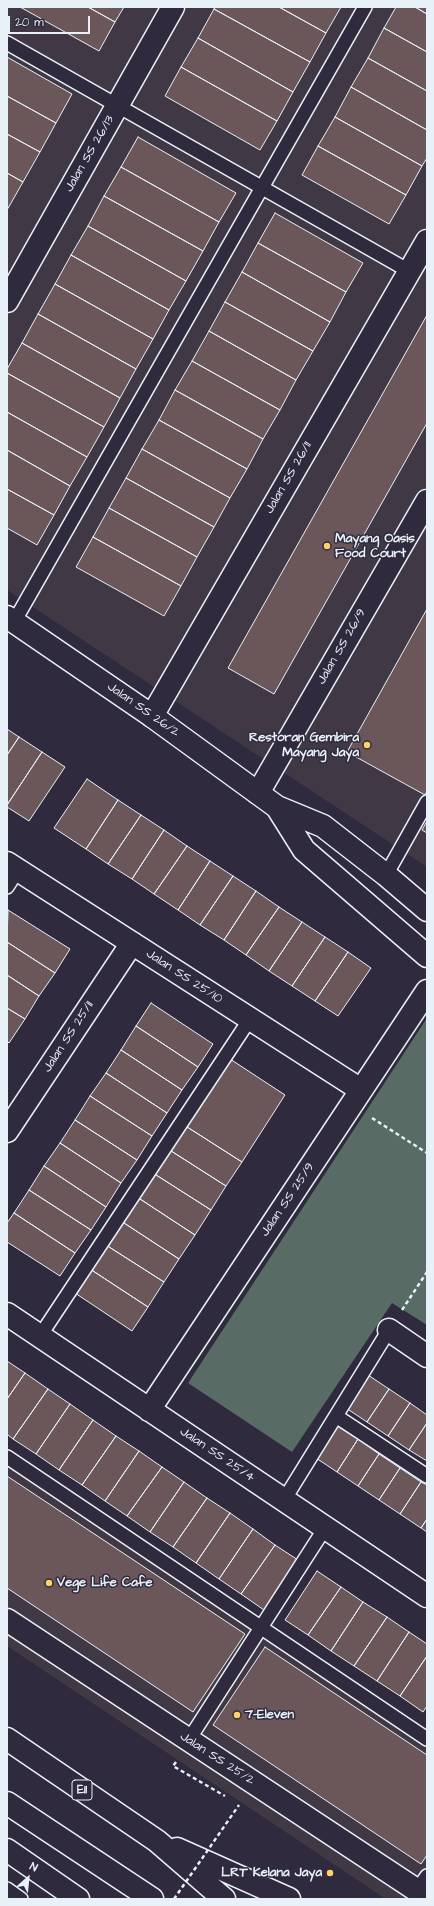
<!DOCTYPE html>
<style>
body{margin:0}
#map{position:relative;width:434px;height:1906px;overflow:hidden;background:#2f2a3d;font-family:"Architects Daughter",sans-serif}
canvas{display:block}
.frame{position:absolute;inset:0;border:8px solid #e8f1f8;pointer-events:none}
.north{position:absolute;left:8px;top:1858px;width:40px;height:40px;-webkit-text-stroke:3px #2f2a3d;paint-order:stroke;rotate:27deg;font-size:11px;font-weight:700;line-height:16px;text-align:center;color:#e8f1f8}
.north::after{content:'';display:block;margin:auto;width:14px;height:18px;background:#e8f1f8;clip-path:polygon(50% 0,100% 100%,50% 72%,0 100%)}
.scale{position:absolute;left:8px;top:16px;width:82px;height:18px;box-sizing:border-box;border:2px solid #e8f1f8;border-top:0;padding-left:5px;font-size:12px;line-height:14px;white-space:nowrap;color:#e8f1f8;-webkit-text-stroke:3px #2f2a3d;paint-order:stroke}
</style>
<div id="map">
<canvas width="434" height="1906"></canvas>
<div class="frame"></div>
<div class="north">N</div>
<div class="scale">20 m</div>
</div>
<script>
const g = document.querySelector('canvas').getContext('2d');
g.lineJoin = 'round';
function fill(path, color) { g.fillStyle = color; g.fill(path, 'evenodd'); }
const toPath = rows => new Path2D(rows.map(r => 'M' + r).join(''));
function stroke(path, color, width, dash) { g.strokeStyle = color; g.lineWidth = width; g.lineCap = dash ? 'butt' : 'round'; g.setLineDash(dash || []); g.stroke(path); }
function write(font, color, halo, rows, align = 'center') {
  g.font = font + ' "Architects Daughter",sans-serif'; g.lineWidth = 3; g.setLineDash([]); g.textBaseline = 'middle'; g.strokeStyle = halo; g.fillStyle = color; for (const [text, x, y, turn = 0] of rows) {
    g.save(); g.translate(x, y); g.rotate((+turn || 0) * Math.PI / 180); g.textAlign = isNaN(turn) ? turn : align; if (halo) g.strokeText(text, 0, 0); g.fillText(text, 0, 0); g.restore();
  }
}
fill(toPath([
 [7,7,427,7,427,867,7,590],
 [7,1463,427,1745,427,1899,386,1899,7,1646]
]), '#413845');
fill(toPath([
 [427,1018,427,1325,392,1303,292,1452,188,1383]
]), '#586b64');
const building = toPath([
 [20,7,88,7,115,22,99,51,20,7],
 [88,7,124,7,115,22,88,7],
 [215,7,279,7,326,33,310,62,214,9,215,7],
 [279,7,341,7,326,33,279,7],
 [396,7,415,7,427,14,427,52,384,28,396,7],
 [415,7,427,7,427,14,415,7],
 [214,9,310,62,293,92,198,38,214,9],
 [384,28,427,52,427,91,368,58,384,28],
 [198,38,293,92,277,121,181,67,198,38],
 [7,57,72,94,56,123,7,96,7,57],
 [368,58,427,91,427,130,351,87,368,58],
 [181,67,277,121,260,150,165,96,181,67],
 [351,87,427,130,427,158,422,166,335,117,351,87],
 [7,96,56,123,40,152,7,134,7,96],
 [335,117,422,166,406,195,318,146,335,117],
 [7,134,40,152,23,182,7,173,7,134],
 [138,137,236,193,219,222,121,167,138,137],
 [318,146,406,195,389,224,302,175,318,146],
 [121,167,219,222,203,251,104,196,121,167],
 [7,173,23,182,7,210,7,173],
 [104,196,203,251,186,281,88,226,104,196],
 [275,213,363,263,346,292,258,243,275,213],
 [88,226,186,281,169,310,71,255,88,226],
 [258,243,346,292,330,322,242,272,258,243],
 [71,255,169,310,153,339,55,284,71,255],
 [242,272,330,322,313,351,225,302,242,272],
 [55,284,153,339,136,369,38,314,55,284],
 [225,302,313,351,296,380,209,331,225,302],
 [38,314,136,369,120,398,22,343,38,314],
 [427,315,427,423,274,694,228,668,427,315],
 [209,331,296,380,280,410,192,361,209,331],
 [22,343,120,398,104,427,7,373,7,369,22,343],
 [192,361,280,410,263,439,175,390,192,361],
 [7,373,104,427,87,457,7,412,7,373],
 [175,390,263,439,247,469,159,420,175,390],
 [7,412,87,457,70,486,7,450,7,412],
 [159,420,247,469,230,498,142,449,159,420],
 [142,449,230,498,214,527,126,478,142,449],
 [7,450,70,486,54,515,7,489,7,450],
 [126,478,214,527,197,557,109,508,126,478],
 [7,489,54,515,37,545,7,528,7,489],
 [109,508,197,557,181,586,93,537,109,508],
 [93,537,181,586,164,616,76,567,93,537],
 [427,609,427,791,425,795,347,752,427,609],
 [7,729,19,737,7,755,7,729],
 [19,737,42,752,7,805,7,755,19,737],
 [42,752,65,767,29,821,7,807,7,805,42,752],
 [87,779,118,800,86,849,54,828,87,779],
 [118,800,141,815,108,864,86,849,118,800],
 [141,815,164,830,132,879,108,864,141,815],
 [427,821,427,833,422,830,427,821],
 [164,830,187,846,154,894,132,879,164,830],
 [187,846,210,861,178,910,154,894,187,846],
 [210,861,233,876,200,925,178,910,210,861],
 [233,876,256,891,224,940,200,925,233,876],
 [256,891,279,907,246,955,224,940,256,891],
 [279,907,302,922,269,971,246,955,279,907],
 [8,910,70,949,55,973,7,942,8,910],
 [302,922,325,937,292,986,269,971,302,922],
 [325,937,348,952,315,1001,292,986,325,937],
 [7,942,55,973,39,996,7,975,7,942],
 [348,952,371,968,338,1016,315,1001,348,952],
 [7,975,39,996,25,1019,7,1008,7,975],
 [151,1003,213,1044,198,1067,136,1026,151,1003],
 [7,1008,25,1019,9,1043,7,1041,7,1008],
 [136,1026,198,1067,182,1090,121,1050,136,1026],
 [121,1050,182,1090,167,1113,106,1073,121,1050],
 [227,1057,285,1095,242,1162,184,1125,227,1057],
 [106,1073,167,1113,152,1136,90,1096,106,1073],
 [90,1096,152,1136,137,1160,75,1120,90,1096],
 [75,1120,137,1160,121,1183,60,1143,75,1120],
 [184,1125,242,1162,226,1186,168,1149,184,1125],
 [60,1143,121,1183,106,1207,44,1166,60,1143],
 [168,1149,226,1186,211,1210,153,1173,168,1149],
 [44,1166,106,1207,91,1230,29,1190,44,1166],
 [153,1173,211,1210,195,1235,137,1197,153,1173],
 [29,1190,91,1230,75,1253,14,1213,29,1190],
 [137,1197,195,1235,179,1259,121,1221,137,1197],
 [14,1213,75,1253,60,1276,7,1242,7,1223,14,1213],
 [121,1221,179,1259,164,1282,106,1245,121,1221],
 [106,1245,164,1282,148,1307,90,1269,106,1245],
 [90,1269,148,1307,132,1331,75,1293,90,1269],
 [7,1361,25,1373,7,1399,7,1361],
 [25,1373,48,1389,13,1439,7,1434,7,1399,25,1373],
 [368,1375,389,1389,367,1422,346,1408,368,1375],
 [48,1389,70,1404,36,1454,13,1439,48,1389],
 [389,1389,410,1403,388,1436,367,1422,389,1389],
 [410,1403,427,1415,427,1423,409,1450,388,1436,410,1403],
 [70,1404,93,1420,59,1470,36,1454,70,1404],
 [93,1420,116,1436,82,1485,59,1470,93,1420],
 [427,1423,427,1461,409,1450,427,1423],
 [337,1426,358,1439,337,1472,316,1458,337,1426],
 [116,1436,139,1451,105,1501,82,1485,116,1436],
 [358,1439,379,1454,358,1486,337,1472,358,1439],
 [139,1451,162,1467,127,1516,105,1501,139,1451],
 [379,1454,400,1468,379,1500,358,1486,379,1454],
 [162,1467,184,1482,150,1532,127,1516,162,1467],
 [400,1468,421,1482,400,1514,379,1500,400,1468],
 [7,1476,245,1634,193,1712,7,1588,7,1476],
 [184,1482,207,1498,173,1547,150,1532,184,1482],
 [421,1482,427,1485,427,1519,421,1528,400,1514,421,1482],
 [207,1498,230,1513,196,1563,173,1547,207,1498],
 [230,1513,253,1529,219,1579,196,1563,230,1513],
 [427,1519,427,1532,421,1528,427,1519],
 [253,1529,275,1545,241,1594,219,1579,253,1529],
 [275,1545,298,1560,264,1610,241,1594,275,1545],
 [317,1571,341,1587,308,1635,285,1620,317,1571],
 [341,1587,363,1602,331,1651,308,1635,341,1587],
 [363,1602,387,1617,354,1666,331,1651,363,1602],
 [387,1617,409,1632,377,1681,354,1666,387,1617],
 [409,1632,427,1644,427,1656,400,1696,377,1681,409,1632],
 [265,1647,427,1755,427,1855,421,1864,213,1725,265,1647],
 [427,1656,427,1706,423,1712,400,1696,427,1656]
]);
fill(building, '#6b5759');
stroke(building, '#e8f1f8', 1);
const lane = toPath([
 [7,43,409,271],
 [14,622,365,7],
 [386,875,427,802],
 [7,887,18,870],
 [40,1336,250,1019],
 [336,1416,427,1476],
 [7,1457,427,1739],
 [284,1500,389,1330],
 [188,1741,325,1528],
 [7,1889,21,1899],
 [417,1890,427,1876]
]);
const street = toPath([
 [7,301,173,7],
 [152,716,427,241],
 [258,793,427,501],
 [7,863,361,1090],
 [7,1131,132,943],
 [7,1314,427,1596],
 [389,1330,427,1356],
 [149,1410,427,991],
 [7,1620,427,1897]
]);
const secondary = toPath([
 [7,617,152,716,277,807,323,826,386,875,427,910],
 [277,807,304,850,427,956]
]);
const highway = toPath([
 [7,1739,157,1841,224,1899],
 [7,1803,152,1899],
 [177,1849,289,1899],
 [7,1850,78,1899]
]);
stroke(lane, '#e8f1f8', 16);
stroke(street, '#e8f1f8', 25);
stroke(secondary, '#e8f1f8', 25);
stroke(highway, '#e8f1f8', 25);
stroke(toPath([
 [372,1118,427,1153],
 [402,1310,427,1272],
 [176,1762,173,1766,225,1796]
]), '#e8f1f8', 2.5, [4, 3]);
stroke(lane, '#2f2a3d', 13);
stroke(street, '#2f2a3d', 22);
stroke(secondary, '#2f2a3d', 22);
stroke(highway, '#2f2a3d', 22);
stroke(toPath([
 [174,1899,239,1805]
]), '#e8f1f8', 2.5, [4, 3]);
for (const [x, y, r, color] of [
 [327,546,4,"#ffd166"],
 [367,745,4,"#ffd166"],
 [49,1583,4,"#ffd166"],
 [237,1715,4,"#ffd166"],
 [330,1873,4,"#ffd166"]
]) { const dot = new Path2D(); dot.arc(x, y, r, 0, 2 * Math.PI); g.fillStyle = color; g.fill(dot); stroke(dot, '#2f2a3d', 1.5); }
for (const [x, y, w] of [
 [82,1790,20]
]) { const box = new Path2D(); box.roundRect(x - w / 2, y - 10, w, 20, 3); g.fillStyle = '#2f2a3d'; g.fill(box); stroke(box, '#e8f1f8', 1); }
write('bold 12px', '#e8f1f8', null, [
 ["E11",82,1790]
]);
write('13px', '#e8f1f8', '#2f2a3d', [
 ["Jalan SS 26/13",90,154,-60],
 ["Jalan SS 26/11",289,478,-60],
 ["Jalan SS 26/9",342,647,-60],
 ["Jalan SS 26/2",143,710,35],
 ["Jalan SS 25/10",184,977,33],
 ["Jalan SS 25/11",69,1037,-57],
 ["Jalan SS 25/9",288,1200,-56],
 ["Jalan SS 25/4",217,1455,34],
 ["Jalan SS 25/2",217,1759,33]
]);
write('bold 13px', '#e8f1f8', '#2f2a3d', [
 ["Mayang Oasis",335,539],
 ["Food Court",335,554],
 ["Restoran Gembira",359,738,"right"],
 ["Mayang Jaya",359,753,"right"],
 ["Vege Life Cafe",57,1583],
 ["7-Eleven",245,1715],
 ["LRT Kelana Jaya",322,1873,"right"]
], 'left');
</script>
